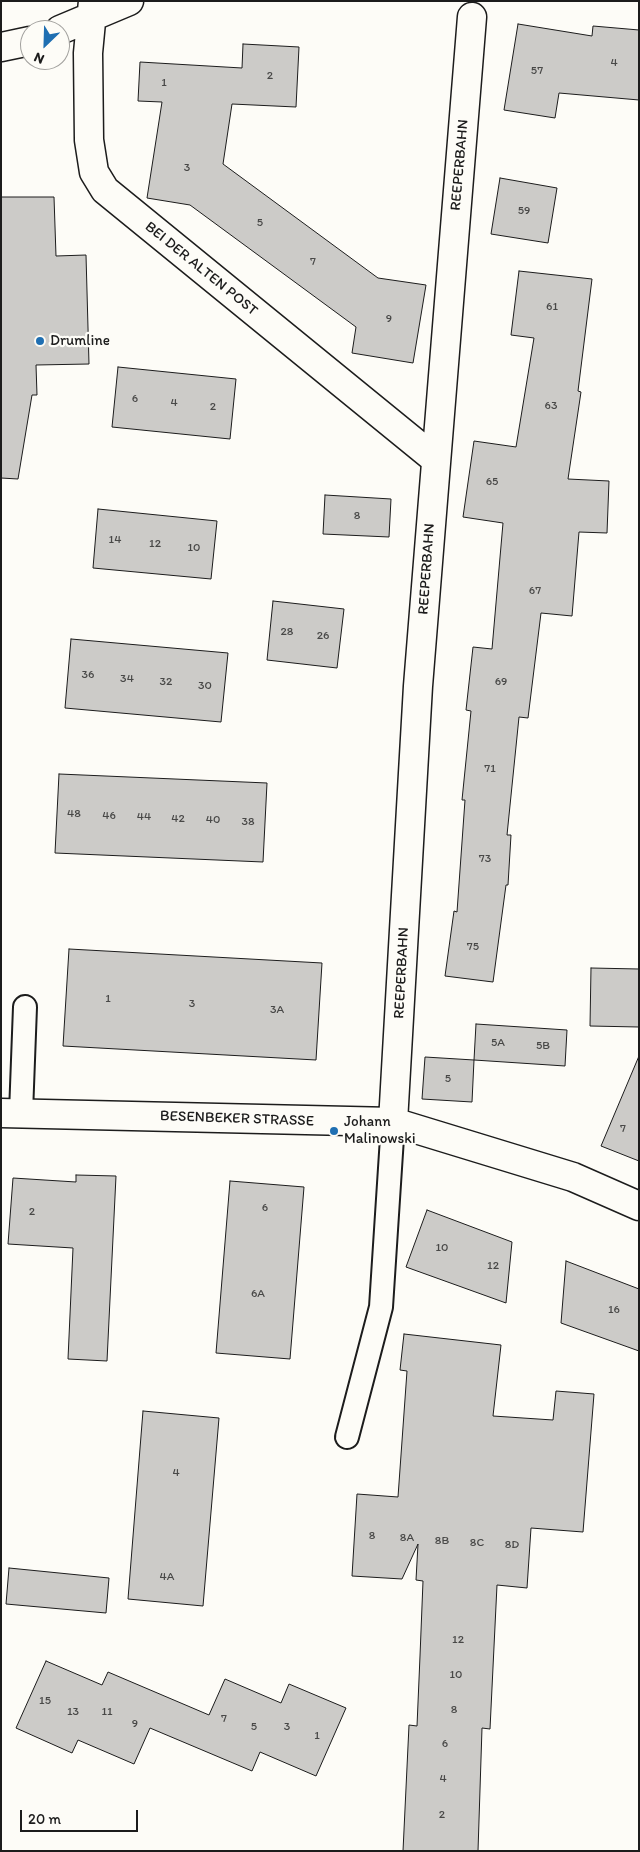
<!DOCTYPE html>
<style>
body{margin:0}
#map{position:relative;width:640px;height:1852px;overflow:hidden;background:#fdfcf7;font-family:Itim,sans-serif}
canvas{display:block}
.frame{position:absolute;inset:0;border:2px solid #1c1c1c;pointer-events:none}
.north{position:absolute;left:20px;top:20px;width:50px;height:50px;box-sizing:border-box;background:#fdfcf7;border:1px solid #a3a29f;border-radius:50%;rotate:204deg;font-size:14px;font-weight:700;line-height:20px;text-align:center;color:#1c1c1c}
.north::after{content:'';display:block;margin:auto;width:18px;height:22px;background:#1f6fb2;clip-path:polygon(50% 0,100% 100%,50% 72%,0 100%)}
.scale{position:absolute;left:20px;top:1810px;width:118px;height:22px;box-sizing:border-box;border:2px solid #1c1c1c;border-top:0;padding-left:6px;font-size:15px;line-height:18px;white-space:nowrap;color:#1c1c1c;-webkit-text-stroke:4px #fdfcf7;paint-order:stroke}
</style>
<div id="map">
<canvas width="640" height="1852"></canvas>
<div class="frame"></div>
<div class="north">N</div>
<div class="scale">20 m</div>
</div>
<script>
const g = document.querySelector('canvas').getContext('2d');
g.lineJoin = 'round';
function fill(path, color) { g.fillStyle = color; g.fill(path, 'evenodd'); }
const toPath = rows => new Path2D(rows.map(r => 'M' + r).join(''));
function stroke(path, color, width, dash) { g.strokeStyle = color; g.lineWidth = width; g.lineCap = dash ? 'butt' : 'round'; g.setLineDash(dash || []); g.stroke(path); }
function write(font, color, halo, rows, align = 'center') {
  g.font = font + ' Itim,sans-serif'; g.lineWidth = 4.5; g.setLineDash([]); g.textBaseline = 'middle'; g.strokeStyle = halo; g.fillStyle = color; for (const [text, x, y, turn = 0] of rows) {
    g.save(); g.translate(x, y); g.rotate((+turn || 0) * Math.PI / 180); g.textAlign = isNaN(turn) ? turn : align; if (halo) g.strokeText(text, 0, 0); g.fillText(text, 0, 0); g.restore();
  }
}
const building = toPath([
 [518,24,592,36,593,26,639,30,639,100,559,93,555,118,504,110,518,24],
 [243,44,299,47,296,107,232,104,223,164,378,278,426,285,413,363,352,353,356,327,190,205,147,198,162,102,138,101,140,62,242,68,243,44],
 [500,178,557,188,548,243,491,234,500,178],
 [1,197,54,197,56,256,86,255,89,364,36,365,37,395,32,395,18,479,1,478,1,197],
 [519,271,592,279,578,391,581,392,568,479,609,481,607,533,579,532,572,616,541,613,528,718,519,717,507,835,511,835,508,885,506,885,493,982,445,976,454,911,457,912,465,800,462,800,471,711,466,710,473,647,492,649,503,523,463,517,474,441,516,447,534,338,511,335,519,271],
 [118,367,236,379,230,439,112,427,118,367],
 [325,495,391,499,389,537,323,534,325,495],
 [98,509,217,521,211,579,93,568,98,509],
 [273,601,344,609,337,668,267,660,273,601],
 [71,639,228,653,221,722,65,708,71,639],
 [59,774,267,783,263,862,55,853,59,774],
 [69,949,322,963,316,1060,63,1046,69,949],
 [591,968,639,969,639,1027,590,1026,591,968],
 [476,1024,567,1030,565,1066,474,1060,472,1102,422,1099,425,1057,474,1060,476,1024],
 [639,1056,639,1161,601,1146,639,1056],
 [76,1175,116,1176,107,1361,68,1359,73,1248,8,1244,13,1178,76,1182,76,1175],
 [230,1181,304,1187,290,1359,216,1353,230,1181],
 [427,1210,512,1242,506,1303,406,1267,427,1210],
 [566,1261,639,1289,639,1351,561,1323,566,1261],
 [404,1334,501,1345,493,1416,553,1420,556,1391,594,1394,583,1532,531,1528,527,1588,497,1585,490,1729,482,1728,478,1851,403,1851,409,1725,417,1726,420,1656,423,1581,416,1580,418,1544,402,1579,352,1576,357,1494,398,1497,407,1371,400,1370,404,1334],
 [143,1411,219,1418,203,1606,128,1599,143,1411],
 [9,1568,109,1578,106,1613,6,1604,9,1568],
 [46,1661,102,1685,108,1672,209,1715,225,1679,281,1703,289,1684,346,1708,316,1776,260,1752,252,1771,150,1728,134,1764,78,1740,72,1753,16,1728,46,1661]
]);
fill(building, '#cccbc8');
stroke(building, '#1c1c1c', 1);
const service = toPath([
 [21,1113,25,1007],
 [347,1437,381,1307,393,1122]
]);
const minor = toPath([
 [93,1,88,53,89,140,94,172,105,190,435,459],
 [60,30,129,1],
 [1,47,30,41],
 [1,1113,393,1122,573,1177,639,1206],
 [393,1122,418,686,472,17]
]);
stroke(service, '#1c1c1c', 26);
stroke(minor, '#1c1c1c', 31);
stroke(service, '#fdfcf7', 22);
stroke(minor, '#fdfcf7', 28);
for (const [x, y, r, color] of [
 [40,341,5,"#1f6fb2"],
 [334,1131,5,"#1f6fb2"]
]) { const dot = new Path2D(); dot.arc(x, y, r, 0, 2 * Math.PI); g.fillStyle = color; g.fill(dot); stroke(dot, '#fdfcf7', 2); }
write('12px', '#484847', null, [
 ["4",614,63],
 ["57",537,71],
 ["2",270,76],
 ["1",164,83],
 ["3",187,168],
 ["59",524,211],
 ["5",260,223],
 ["7",313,262],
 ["61",552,307],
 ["9",389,319],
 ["6",135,399],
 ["4",174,403],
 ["63",551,406],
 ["2",213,407],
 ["65",492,482],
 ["8",357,516],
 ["14",115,540],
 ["12",155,544],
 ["10",194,548],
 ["67",535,591],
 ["28",287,632],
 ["26",323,636],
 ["36",88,675],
 ["34",127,679],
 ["32",166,682],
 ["69",501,682],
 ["30",205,686],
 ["71",490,769],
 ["48",74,814],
 ["46",109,816],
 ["44",144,817],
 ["42",178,819],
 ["40",213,820],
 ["38",248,822],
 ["73",485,859],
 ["75",473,947],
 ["1",108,999],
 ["3",192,1004],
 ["3A",277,1010],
 ["5A",498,1043],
 ["5B",543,1046],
 ["5",448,1079],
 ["7",623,1129],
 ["6",265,1208],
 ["2",32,1212],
 ["10",442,1248],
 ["12",493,1266],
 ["6A",258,1294],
 ["16",614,1310],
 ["4",176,1473],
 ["8",372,1536],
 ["8A",407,1538],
 ["8B",442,1541],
 ["8C",477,1543],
 ["8D",512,1545],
 ["4A",167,1577],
 ["12",458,1640],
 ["10",456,1675],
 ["15",45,1701],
 ["8",454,1710],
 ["13",73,1712],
 ["11",107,1712],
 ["7",224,1719],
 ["9",135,1724],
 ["5",254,1727],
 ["3",287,1727],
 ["1",317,1736],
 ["6",445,1744],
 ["4",443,1779],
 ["2",442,1815]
]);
write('15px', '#1c1c1c', '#fdfcf7', [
 ["REEPERBAHN",460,165,-85],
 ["BEI DER ALTEN POST",201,269,39],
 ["REEPERBAHN",427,569,-86],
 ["REEPERBAHN",402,973,-87],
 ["BESENBEKER STRASSE",237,1119,2]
]);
write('15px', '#1c1c1c', '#fdfcf7', [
 ["Drumline",50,341],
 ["Johann",344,1122],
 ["Malinowski",344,1139]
], 'left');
</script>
